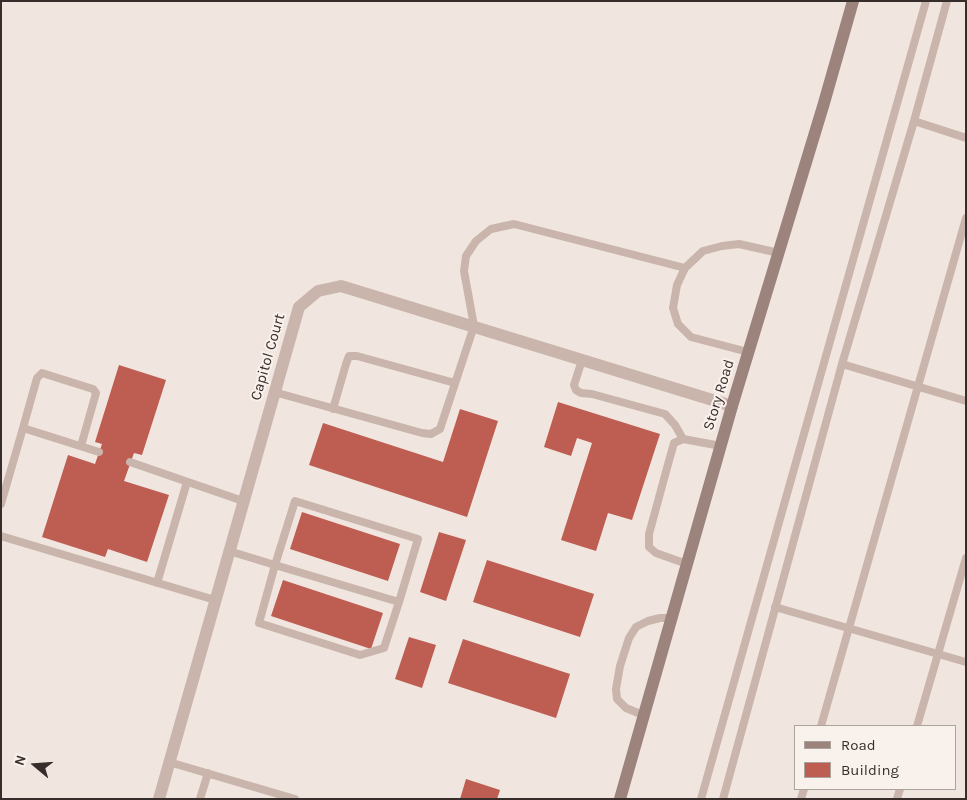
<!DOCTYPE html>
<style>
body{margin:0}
#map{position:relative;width:967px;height:800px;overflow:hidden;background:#f1e6df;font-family:Karla,sans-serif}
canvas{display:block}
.frame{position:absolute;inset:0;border:2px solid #372d2a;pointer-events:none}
.legend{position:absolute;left:794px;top:725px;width:162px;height:65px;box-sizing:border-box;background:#f9f1ec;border:1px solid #aba39e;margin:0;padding:6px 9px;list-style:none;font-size:15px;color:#372d2a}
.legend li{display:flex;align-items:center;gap:10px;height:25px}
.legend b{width:25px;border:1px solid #aba39e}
.north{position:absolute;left:10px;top:740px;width:50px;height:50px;-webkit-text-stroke:4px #f9f1ec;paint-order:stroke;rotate:288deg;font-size:14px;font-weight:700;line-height:20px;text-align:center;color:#372d2a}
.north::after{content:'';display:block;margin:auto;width:18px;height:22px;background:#372d2a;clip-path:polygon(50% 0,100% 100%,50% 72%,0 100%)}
</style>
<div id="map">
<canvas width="967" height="800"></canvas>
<div class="frame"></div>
<ul class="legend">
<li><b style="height:6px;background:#9c847d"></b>Road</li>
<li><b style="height:14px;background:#be5d51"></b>Building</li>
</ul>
<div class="north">N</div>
</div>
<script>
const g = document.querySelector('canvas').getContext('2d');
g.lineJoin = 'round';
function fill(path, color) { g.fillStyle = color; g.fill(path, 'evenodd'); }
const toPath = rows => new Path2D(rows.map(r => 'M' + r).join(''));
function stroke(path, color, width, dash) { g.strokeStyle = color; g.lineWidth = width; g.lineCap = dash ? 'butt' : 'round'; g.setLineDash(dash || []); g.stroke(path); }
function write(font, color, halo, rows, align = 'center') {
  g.font = font + ' Karla,sans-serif'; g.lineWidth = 4; g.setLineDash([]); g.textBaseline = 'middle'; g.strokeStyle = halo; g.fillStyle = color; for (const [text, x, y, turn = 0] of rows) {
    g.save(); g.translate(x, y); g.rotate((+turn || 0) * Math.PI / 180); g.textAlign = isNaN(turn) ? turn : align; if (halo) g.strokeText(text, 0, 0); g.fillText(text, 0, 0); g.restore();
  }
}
fill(toPath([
 [119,365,166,380,142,455,134,453,124,481,169,495,147,562,108,549,105,557,42,537,68,455,95,464,102,444,95,442],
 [558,402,660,434,632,520,608,513,596,551,561,540,592,443,577,438,571,456,544,447],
 [460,409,498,421,467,517,309,465,323,423,443,462],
 [302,512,400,544,388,581,290,549],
 [439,532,466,540,446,601,420,592],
 [487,560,594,594,580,637,473,602],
 [283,580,383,613,371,649,271,616],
 [409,637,436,645,422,688,395,679],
 [463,639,570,674,556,718,448,683],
 [466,779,500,790,497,799,460,799]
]), '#be5d51');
stroke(toPath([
 [914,121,947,1],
 [748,352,691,337,678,324,673,308,677,285,685,268,703,251,722,246,739,244,779,253],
 [582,360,574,385,576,390,581,393,592,394,665,414,675,425,683,439],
 [842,364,914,121,966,138],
 [274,392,422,433,431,434,440,429,474,326,464,271,466,256,476,241,491,229,514,224,685,268],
 [333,409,346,364,349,356,357,356,455,383],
 [23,428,37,378,42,373,93,389,96,393,81,446],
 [130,462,243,501],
 [1,504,23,428,99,452],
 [1,536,215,600],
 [229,551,275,565,399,602,418,539,295,501,275,565,259,623,360,655,384,648,399,602],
 [687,564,656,553,649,547,649,534,667,468,674,443,683,439,721,446],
 [157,583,187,482],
 [775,607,966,662],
 [643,715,626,708,617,699,616,689,620,666,629,638,636,627,648,621,660,618,671,618],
 [821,726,966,218],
 [917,726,966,558],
 [169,762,295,799],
 [200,799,208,773],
 [701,799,926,1],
 [723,799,842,364,966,401],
 [801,799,804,789],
 [897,799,900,789]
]), '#c9b5ac', 8);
stroke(toPath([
 [159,799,299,307,318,291,341,286,732,406]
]), '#c9b5ac', 12);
stroke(toPath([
 [620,799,732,406,824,103,853,1]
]), '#9c847d', 12);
write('15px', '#372d2a', '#f9f1ec', [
 ["Capitol Court",268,357,-74],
 ["Story Road",719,395,-73]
]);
</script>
